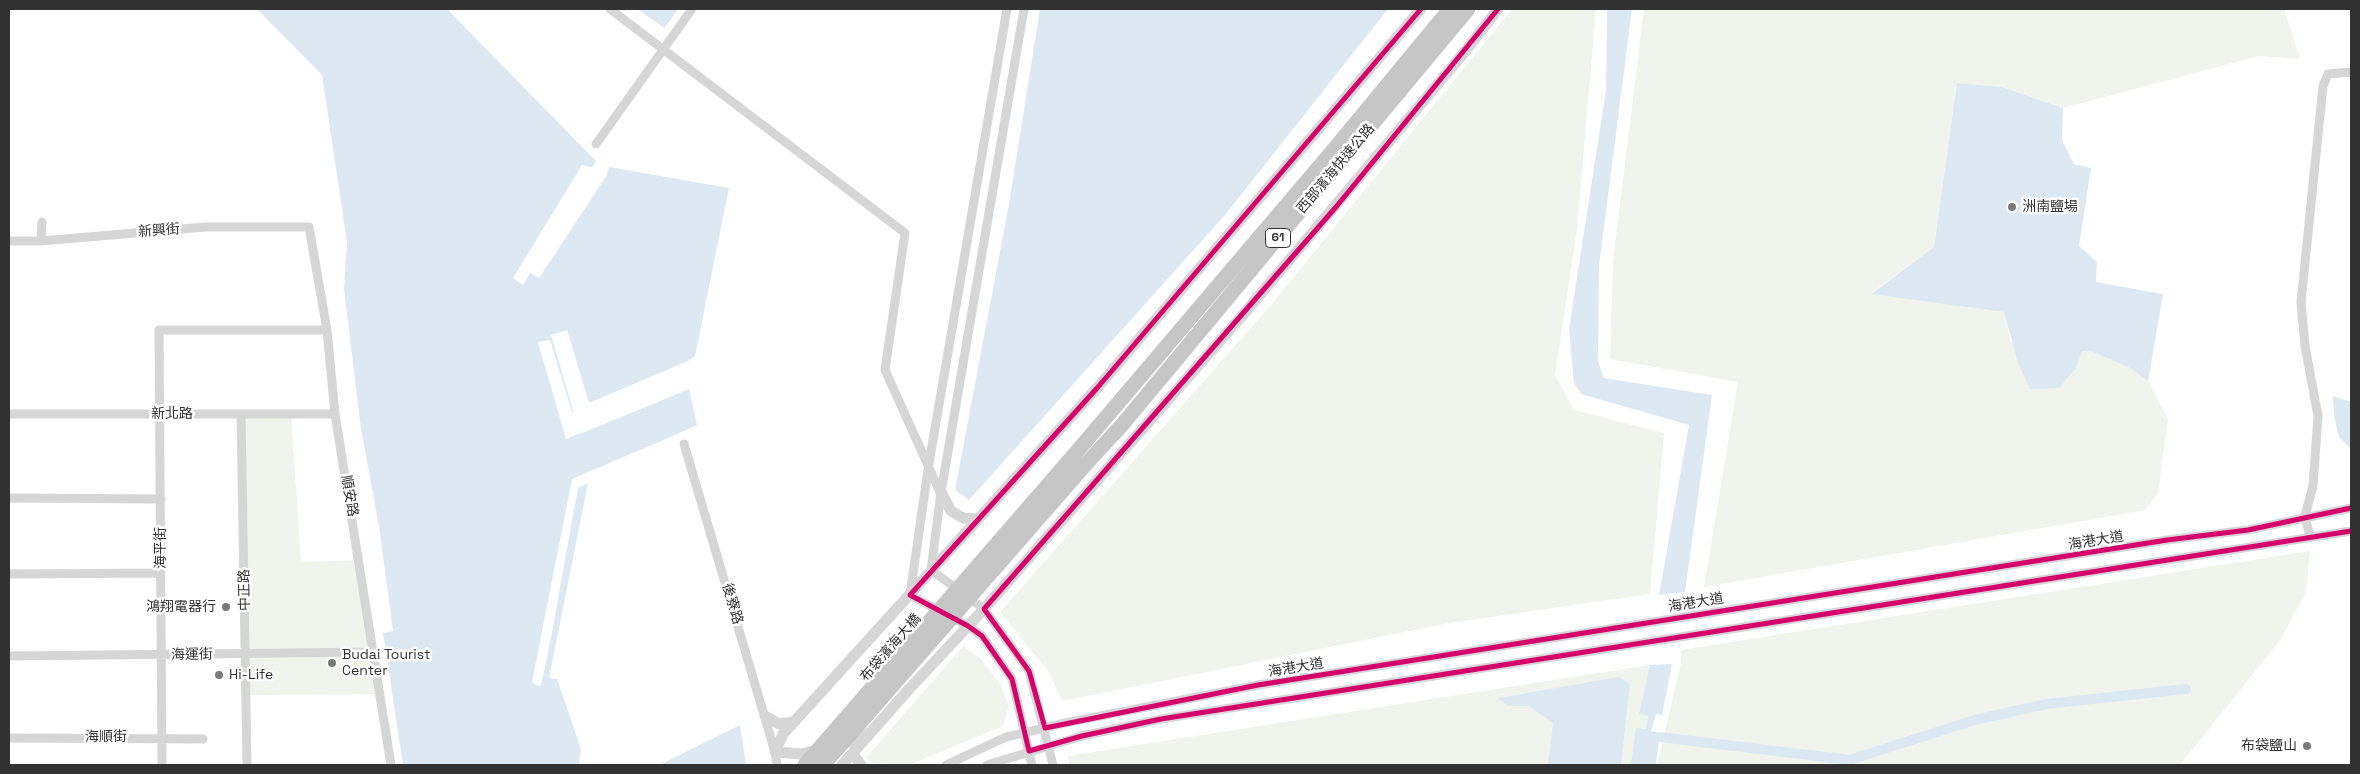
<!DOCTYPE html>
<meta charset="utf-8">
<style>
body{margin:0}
#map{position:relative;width:2360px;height:774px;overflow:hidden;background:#fff;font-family:"Space Grotesk",sans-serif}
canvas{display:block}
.frame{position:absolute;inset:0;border:10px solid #323232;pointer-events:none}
</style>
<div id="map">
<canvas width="2360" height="774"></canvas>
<div class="frame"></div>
</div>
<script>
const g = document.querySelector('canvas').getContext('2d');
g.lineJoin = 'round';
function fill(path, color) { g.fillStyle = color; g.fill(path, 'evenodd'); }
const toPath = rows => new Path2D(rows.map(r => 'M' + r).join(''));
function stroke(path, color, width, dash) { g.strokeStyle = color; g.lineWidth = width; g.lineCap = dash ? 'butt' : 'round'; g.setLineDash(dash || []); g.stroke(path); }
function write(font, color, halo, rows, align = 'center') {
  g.font = font + ' "Space Grotesk","Noto Sans TC",sans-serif'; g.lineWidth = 5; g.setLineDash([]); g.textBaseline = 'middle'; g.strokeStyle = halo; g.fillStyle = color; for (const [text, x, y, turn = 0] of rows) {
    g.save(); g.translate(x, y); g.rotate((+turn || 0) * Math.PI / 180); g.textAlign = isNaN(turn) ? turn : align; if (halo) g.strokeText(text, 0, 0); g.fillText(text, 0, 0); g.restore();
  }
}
fill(toPath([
 [1512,9,1596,9,1577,229,1555,375,1574,410,1664,433,1650,594,1449,623,1062,701,1049,672,1000,612,1271,305],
 [1644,9,2284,9,2300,59,2259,56,2063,108,2002,87,1957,83,1934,247,1871,293,2004,312,2011,342,2076,368,2082,351,2093,352,2130,368,2148,381,2168,419,2158,493,2145,510,1704,587,1738,382,1610,359,1613,261],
 [241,414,291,414,301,562,360,560,381,694,246,695],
 [2310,551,2306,592,2281,639,2180,765,1657,765,1681,663,1681,650],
 [963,646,980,658,1001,685,1009,706,1003,726,909,765,872,763,866,758],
 [1650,665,1645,765,1069,765,1068,756]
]), '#f0f4ed');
fill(toPath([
 [257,9,447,9,596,161,529,272,539,278,607,175,609,167,729,188,695,356,688,361,589,403,567,330,551,335,580,434,689,389,697,425,590,473,549,678,557,679,581,749,579,765,403,765,383,633,393,631,379,526,361,429,344,289,347,242,322,75],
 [637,9,678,9,666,26,663,27],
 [1040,9,1388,9,1225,215,969,500,955,490,1009,204],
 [1607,9,1632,9,1599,266,1598,361,1604,378,1712,395,1685,592,1659,595,1689,425,1581,394,1574,383,1569,329,1606,90],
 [1957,83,2002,87,2063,108,2062,140,2074,164,2091,168,2079,246,2097,262,2096,282,2163,294,2148,381,2130,368,2093,352,2082,351,2076,368,2059,388,2030,389,2018,363,2004,312,1871,294,1934,247],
 [2333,396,2351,402,2351,449,2339,437,2334,416],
 [1672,664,1662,715,1656,714,1651,731,1660,733,1656,765,1631,765,1636,728,1646,729,1648,716,1639,714,1650,665],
 [1619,677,1630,684,1621,765,1548,765,1553,723,1529,706,1508,706,1498,698],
 [740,725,746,765,659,765]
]), '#dde9f2');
fill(toPath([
 [582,165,594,168,592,171,523,285,513,278],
 [550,340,572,412,576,411,582,431,669,395,566,439,538,342],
 [654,444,655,447,592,474,591,482,578,488,551,638,541,686,536,685,532,682,572,479]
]), '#fff');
stroke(toPath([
 [1660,737,1849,760,1975,720,2046,704,2186,689]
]), '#dde9f2', 10);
stroke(toPath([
 [610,9,905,233,885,370,940,492],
 [1007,9,929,463,910,595,968,626,982,636,1012,679,1032,765],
 [1024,9,941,492,931,570,984,609,1029,671,1053,765],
 [596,144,692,9],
 [9,241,41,241,205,227,309,227,327,330,335,414,391,765],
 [41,241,42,222],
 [9,414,335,414],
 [241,414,247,765],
 [684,444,775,752,777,765],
 [9,498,161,499],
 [2310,537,2305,516,2313,486,2318,416,2305,346,2301,302,2323,86,2328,74,2351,72],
 [9,574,161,573],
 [9,656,375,652],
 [9,738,203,739],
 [162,765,159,330,327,330],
 [946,765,1006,737,1060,724,1258,685,2167,540,2248,530,2351,508],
 [987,765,1082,736,1161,719,2351,531]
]), '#d6d6d6', 9);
stroke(toPath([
 [941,492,951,511,963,518,977,519],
 [765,716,779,724,794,722],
 [840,744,853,741,871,732],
 [820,749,802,754,775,752,783,734,1098,387,1421,9],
 [853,754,861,765],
 [842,765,910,688,984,609,1248,309,1463,54,1498,9]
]), '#d6d6d6', 11);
stroke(toPath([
 [1074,455,1335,148,1450,9],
 [1085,465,1122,425,1468,9]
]), '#c6c6c6', 15);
stroke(toPath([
 [805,765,1074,455],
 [823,765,1085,465]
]), '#c6c6c6', 15);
stroke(toPath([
 [1421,9,1098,387,910,595,968,626,982,636,1012,679,1029,751,1082,736,1161,719,2351,531],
 [1498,9,1336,207,984,609,1029,671,1045,728,1258,685,2167,540,2248,530,2351,508]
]), '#d6006c', 5);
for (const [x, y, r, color] of [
 [2012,207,5,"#7a7a7a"],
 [226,607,5,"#7a7a7a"],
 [332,663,5,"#7a7a7a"],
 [219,675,5,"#7a7a7a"],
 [2307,746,5,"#7a7a7a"]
]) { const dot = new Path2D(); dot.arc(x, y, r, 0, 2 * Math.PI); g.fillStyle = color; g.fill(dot); stroke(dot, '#fff', 2); }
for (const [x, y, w] of [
 [1278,238,25]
]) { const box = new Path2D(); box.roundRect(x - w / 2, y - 9.5, w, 19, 4); g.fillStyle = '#fff'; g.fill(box); stroke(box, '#323232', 1); }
write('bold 12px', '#323232', null, [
 ["61",1278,238]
]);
write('14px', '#323232', '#fff', [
 ["西部濱海快速公路",1336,169,-50],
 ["新興街",159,231,-5],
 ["新北路",172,414],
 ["順安路",349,496,80],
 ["海港大道",2096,541,-9],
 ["海平街",161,548,-90],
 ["中正路",245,590,-91],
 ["海港大道",1696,603,-9],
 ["後寮路",732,604,74],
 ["布袋濱海大橋",891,648,-49],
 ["海運街",192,655,-1],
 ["海港大道",1296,668,-9],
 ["海順街",106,737]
]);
write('14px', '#323232', '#fff', [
 ["洲南鹽場",2022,207],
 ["鴻翔電器行",216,607,"right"],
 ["Budai Tourist",342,655],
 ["Center",342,671],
 ["Hi-Life",229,675],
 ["布袋鹽山",2297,746,"right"]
], 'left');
</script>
